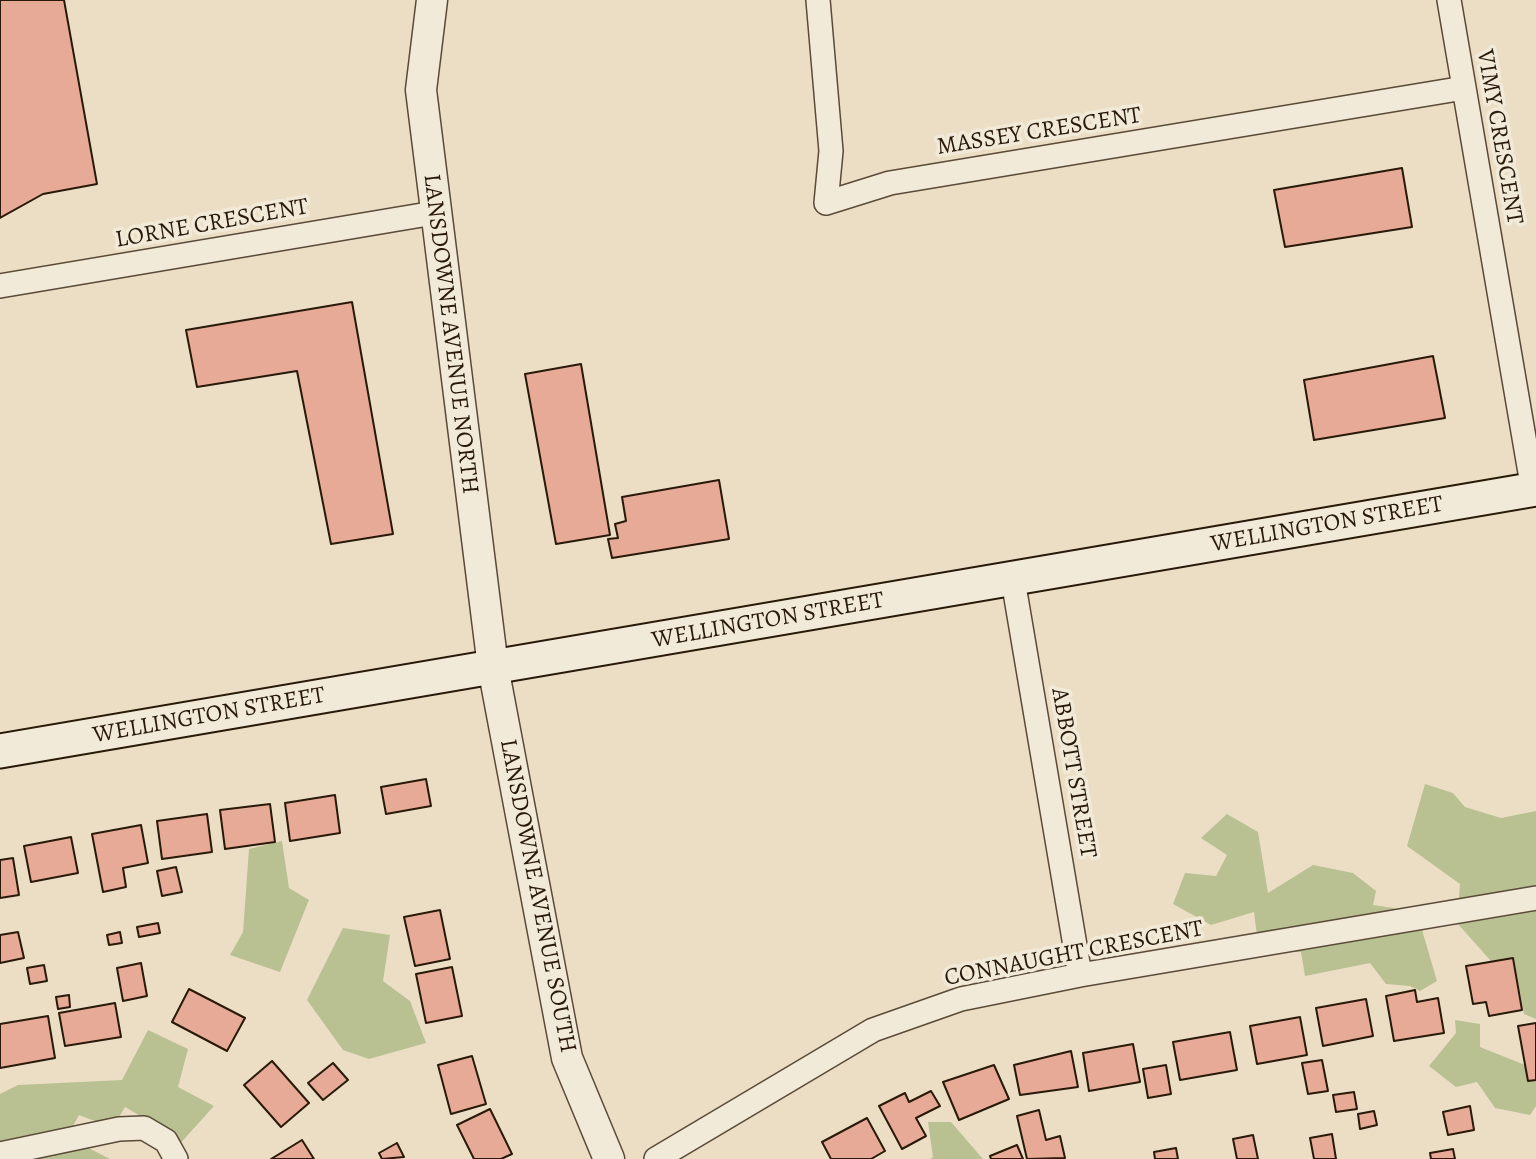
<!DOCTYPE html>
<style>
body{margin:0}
canvas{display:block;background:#ebdec4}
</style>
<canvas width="1536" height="1159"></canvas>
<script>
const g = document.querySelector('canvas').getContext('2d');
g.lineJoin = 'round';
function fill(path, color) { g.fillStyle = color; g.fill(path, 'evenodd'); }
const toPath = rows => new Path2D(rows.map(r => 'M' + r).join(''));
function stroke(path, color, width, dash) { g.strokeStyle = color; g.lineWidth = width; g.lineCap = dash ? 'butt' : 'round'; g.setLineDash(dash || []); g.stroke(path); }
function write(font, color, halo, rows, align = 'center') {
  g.font = font + ' Alegreya,serif'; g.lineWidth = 7; g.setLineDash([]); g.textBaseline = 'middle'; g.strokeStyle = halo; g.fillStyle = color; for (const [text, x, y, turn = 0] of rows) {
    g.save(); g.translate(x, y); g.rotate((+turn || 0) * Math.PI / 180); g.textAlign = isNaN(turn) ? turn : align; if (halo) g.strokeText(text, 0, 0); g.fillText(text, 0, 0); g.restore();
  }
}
fill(toPath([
 [1425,784,1453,793,1465,807,1501,818,1536,811,1536,1019,1524,1014,1514,958,1491,961,1457,923,1460,884,1407,846],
 [1227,814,1258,832,1268,893,1313,865,1353,873,1376,891,1373,905,1394,908,1420,923,1437,981,1420,991,1410,986,1386,984,1370,963,1305,976,1301,952,1259,952,1254,912,1211,925,1173,904,1185,873,1216,876,1227,855,1201,838],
 [282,841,289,888,309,900,280,972,230,955,243,932,249,849],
 [343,928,390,935,383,981,410,1001,426,1043,369,1059,343,1050,307,1000],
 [1455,1020,1480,1024,1480,1047,1525,1065,1528,1081,1536,1080,1536,1106,1530,1115,1495,1108,1477,1082,1456,1087,1429,1066,1456,1033],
 [148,1030,188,1049,178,1087,214,1106,177,1147,161,1128,125,1107,116,1122,100,1123,79,1115,67,1137,110,1159,0,1159,0,1094,18,1085,122,1080],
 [928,1122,951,1122,983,1159,930,1159,933,1157]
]), '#b9c193');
const building = toPath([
 [0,0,64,0,97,184,43,194,0,218,0,0],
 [1402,168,1412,227,1285,247,1274,190,1402,168],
 [352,302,393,534,331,544,297,371,197,387,186,330,352,302],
 [1433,356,1445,418,1314,440,1304,380,1433,356],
 [581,364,610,535,556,544,525,374,581,364],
 [719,480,729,539,612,558,608,539,618,538,615,524,626,521,622,497,719,480],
 [426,779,431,806,386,814,381,787,426,779],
 [335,795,340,833,290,841,285,803,335,795],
 [270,804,275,842,225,849,220,810,270,804],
 [207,814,212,852,162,859,157,821,207,814],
 [141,825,148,863,123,868,126,887,103,892,92,834,141,825],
 [71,837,78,873,31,882,24,846,71,837],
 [13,858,19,895,0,898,0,860,13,858],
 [176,867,182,892,162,896,157,871,176,867],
 [440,910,450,959,415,966,404,917,440,910],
 [158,923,160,933,139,937,137,927,158,923],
 [18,932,24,958,0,963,0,935,18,932],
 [120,932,122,943,109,945,107,935,120,932],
 [1513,958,1522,1010,1489,1016,1486,1002,1473,1004,1466,966,1513,958],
 [141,963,147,996,123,1001,117,968,141,963],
 [44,965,47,981,30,984,27,968,44,965],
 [452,967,462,1016,426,1023,416,974,452,967],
 [189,989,245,1018,227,1051,172,1022,189,989],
 [1415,990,1417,1002,1438,998,1444,1033,1394,1041,1386,996,1415,990],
 [69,995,70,1007,58,1009,56,997,69,995],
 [1366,999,1373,1036,1323,1046,1316,1008,1366,999],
 [115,1003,121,1037,65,1046,59,1013,115,1003],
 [48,1016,55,1058,0,1068,0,1024,48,1016],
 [1300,1017,1307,1055,1257,1064,1250,1026,1300,1017],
 [1536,1023,1536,1080,1528,1081,1518,1026,1536,1023],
 [1230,1032,1237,1070,1180,1080,1173,1042,1230,1032],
 [1133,1044,1140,1082,1089,1091,1083,1053,1133,1044],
 [1071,1051,1078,1087,1020,1095,1014,1065,1071,1051],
 [472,1056,486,1104,451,1114,438,1065,472,1056],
 [1322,1060,1328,1091,1308,1094,1302,1063,1322,1060],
 [272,1061,309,1103,281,1127,244,1085,272,1061],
 [333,1063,348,1080,323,1100,308,1083,333,1063],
 [994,1065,1009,1099,959,1120,943,1082,994,1065],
 [1166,1065,1171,1094,1148,1098,1143,1069,1166,1065],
 [931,1091,940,1106,916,1118,926,1136,902,1149,879,1106,905,1093,909,1102,931,1091],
 [1354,1092,1357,1109,1336,1112,1333,1095,1354,1092],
 [1470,1106,1474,1130,1448,1135,1443,1112,1470,1106],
 [490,1109,512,1154,501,1159,474,1159,457,1125,490,1109],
 [1039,1110,1046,1140,1060,1136,1065,1158,1027,1159,1017,1116,1039,1110],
 [1374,1111,1377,1125,1360,1129,1358,1114,1374,1111],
 [867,1118,885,1151,871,1159,831,1159,822,1142,867,1118],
 [1332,1134,1336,1159,1314,1159,1310,1138,1332,1134],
 [1253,1135,1258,1159,1237,1159,1233,1139,1253,1135],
 [302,1140,314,1159,271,1159,302,1140],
 [397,1143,404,1157,382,1159,379,1153,397,1143],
 [1017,1145,1023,1159,991,1159,990,1156,1017,1145],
 [1176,1148,1178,1159,1155,1159,1154,1152,1176,1148],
 [1453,1149,1455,1159,1431,1159,1430,1153,1453,1149]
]);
fill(building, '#e7aa97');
stroke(building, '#291908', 2);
const minor = toPath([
 [818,0,831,151,826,203,890,183,1464,88],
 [1449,0,1533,490],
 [0,286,434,213],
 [1013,580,1080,975],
 [0,1154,119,1129,144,1128,166,1141,176,1159],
 [656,1159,873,1030,961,999,1080,975,1536,898]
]);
const tertiary = toPath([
 [432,0,421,90,493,667,567,1058,609,1159]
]);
const secondary = toPath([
 [0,751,1536,489]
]);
stroke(minor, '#5a4a37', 26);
stroke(tertiary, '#5a4a37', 33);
stroke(secondary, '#291908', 37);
stroke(minor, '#f2ead9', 23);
stroke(tertiary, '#f2ead9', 30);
stroke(secondary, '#f2ead9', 33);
write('24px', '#291908', '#f2ead9', [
 ["MASSEY CRESCENT",1039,132,-9],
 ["VIMY CRESCENT",1499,137,80],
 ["LORNE CRESCENT",212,224,-10],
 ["LANSDOWNE AVENUE NORTH",450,334,83],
 ["WELLINGTON STREET",1327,525,-10],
 ["WELLINGTON STREET",768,621,-10],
 ["WELLINGTON STREET",209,716,-10],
 ["ABBOTT STREET",1073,773,80],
 ["LANSDOWNE AVENUE SOUTH",537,896,79],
 ["CONNAUGHT CRESCENT",1074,954,-11]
]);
</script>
